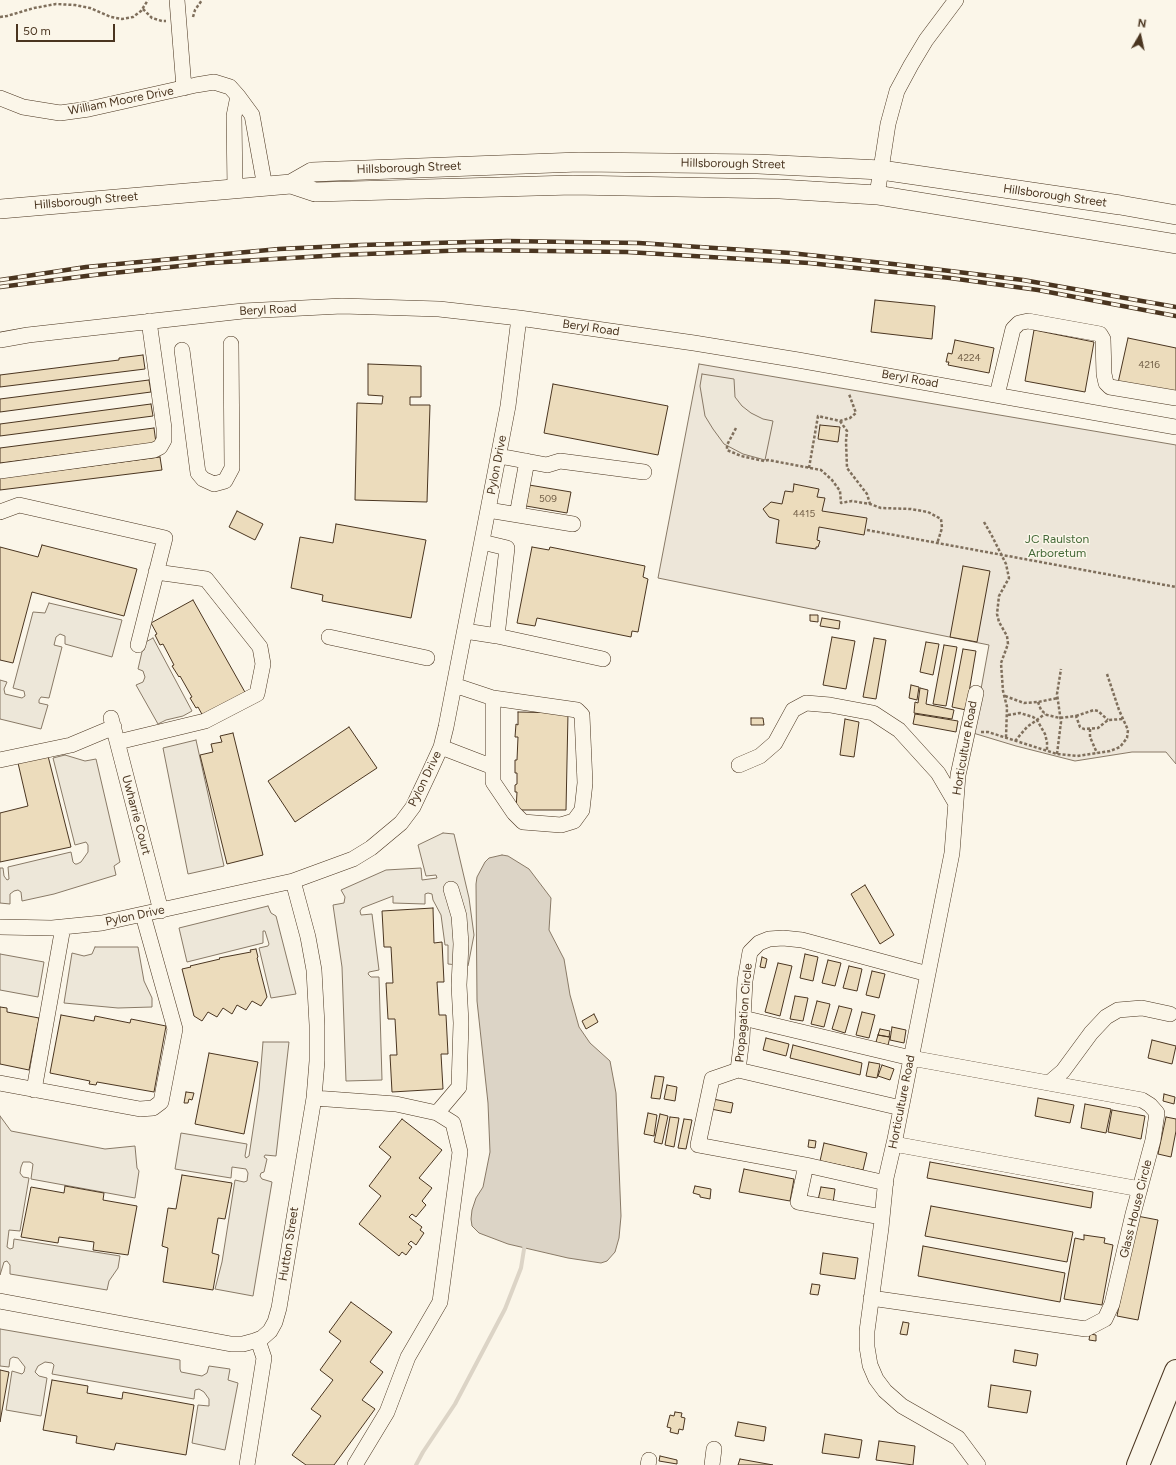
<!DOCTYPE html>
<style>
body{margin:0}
#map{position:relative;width:1176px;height:1465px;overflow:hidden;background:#fbf6e9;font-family:Figtree,sans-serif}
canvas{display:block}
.north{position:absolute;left:1120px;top:16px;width:40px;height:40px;-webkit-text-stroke:3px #fbf6e9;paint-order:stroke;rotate:9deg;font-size:11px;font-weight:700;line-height:16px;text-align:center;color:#4a3520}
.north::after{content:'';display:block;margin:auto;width:14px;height:18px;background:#4a3520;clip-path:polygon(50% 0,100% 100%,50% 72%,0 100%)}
.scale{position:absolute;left:16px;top:24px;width:99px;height:18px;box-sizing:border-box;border:2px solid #4a3520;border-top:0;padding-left:5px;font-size:12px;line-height:14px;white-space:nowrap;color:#4a3520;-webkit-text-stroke:3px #fbf6e9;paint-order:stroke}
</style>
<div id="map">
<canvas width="1176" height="1465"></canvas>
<div class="north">N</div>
<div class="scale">50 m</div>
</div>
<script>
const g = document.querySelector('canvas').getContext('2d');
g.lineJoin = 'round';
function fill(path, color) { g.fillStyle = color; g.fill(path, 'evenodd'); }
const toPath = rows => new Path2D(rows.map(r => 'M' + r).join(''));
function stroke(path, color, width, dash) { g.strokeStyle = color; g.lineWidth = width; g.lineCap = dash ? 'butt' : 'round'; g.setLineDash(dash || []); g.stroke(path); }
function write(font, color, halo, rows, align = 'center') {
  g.font = font + ' Figtree,sans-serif'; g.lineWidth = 3; g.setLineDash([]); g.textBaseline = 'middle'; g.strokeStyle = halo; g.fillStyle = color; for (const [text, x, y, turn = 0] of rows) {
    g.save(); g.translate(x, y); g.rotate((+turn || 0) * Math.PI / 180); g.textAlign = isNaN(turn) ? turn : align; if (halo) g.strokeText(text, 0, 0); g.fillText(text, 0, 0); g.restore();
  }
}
const green = toPath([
 [699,364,1176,445,1176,764,1166,752,1132,752,1075,761,1016,746,973,733,989,645,658,578,699,364]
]);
fill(green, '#ede6d9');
stroke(green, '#887966', 1);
const parking = toPath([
 [702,374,734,379,735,397,742,406,751,413,763,419,773,421,765,460,743,454,724,444,713,429,705,416,700,386,702,374],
 [49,603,122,620,112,657,65,644,65,636,60,634,56,637,54,645,62,647,49,698,41,697,39,700,39,703,48,705,41,729,0,719,0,680,7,682,4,689,5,694,22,698,25,696,24,691,13,688,33,612,45,613,49,603],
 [153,638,192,711,183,716,166,720,158,724,136,685,143,682,145,677,143,671,138,669,144,643,153,638],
 [196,740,224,866,188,874,163,748,196,740],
 [65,755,85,761,96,759,120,862,114,866,116,875,54,894,22,901,21,892,18,890,14,891,10,894,10,904,0,903,0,868,3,868,4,876,7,880,9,879,8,867,71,852,73,862,75,864,77,864,81,862,88,852,88,845,86,842,75,845,53,758,65,755],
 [443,833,454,834,469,898,474,935,468,966,448,964,448,945,445,945,441,915,433,900,432,894,428,893,425,894,425,904,393,903,393,896,362,908,360,911,361,915,372,914,379,970,369,972,368,974,371,977,379,977,382,1080,346,1081,342,967,333,905,344,903,345,897,341,890,386,870,421,868,422,880,437,878,436,875,426,876,418,845,443,833],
 [268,906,271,913,276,916,296,994,271,998,259,948,268,946,269,944,265,931,263,931,263,943,187,962,179,928,268,906],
 [95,947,138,947,144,981,152,998,152,1007,118,1008,64,1003,72,953,84,956,92,954,95,947],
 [0,954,44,962,38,997,0,990,0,954],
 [263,1042,289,1042,276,1156,265,1155,264,1157,267,1159,264,1172,261,1173,260,1176,262,1179,272,1182,253,1296,215,1289,222,1262,235,1180,244,1182,247,1181,248,1173,246,1169,232,1167,231,1178,175,1169,181,1133,247,1144,245,1156,246,1158,249,1156,259,1090,263,1042],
 [0,1116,11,1131,105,1149,135,1146,137,1168,139,1171,135,1198,31,1179,33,1164,30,1162,23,1162,21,1167,20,1173,23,1177,29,1178,20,1231,9,1230,7,1247,10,1249,13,1248,14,1239,120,1256,118,1268,109,1281,107,1290,10,1274,10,1265,7,1261,4,1262,0,1275,0,1116],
 [0,1329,180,1360,180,1369,181,1372,202,1376,207,1373,209,1366,230,1369,228,1380,238,1383,225,1450,192,1443,198,1405,209,1406,209,1399,204,1392,199,1389,195,1390,194,1399,52,1374,54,1365,52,1363,45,1362,38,1366,35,1372,39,1376,47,1378,41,1416,6,1410,12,1371,22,1374,24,1372,25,1367,18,1358,13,1357,10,1359,9,1367,0,1366,0,1329]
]);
fill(parking, '#ede7d9');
stroke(parking, '#887966', 1);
const water = toPath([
 [502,855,508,856,529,869,551,898,549,930,564,959,570,995,579,1027,590,1043,610,1061,616,1093,621,1216,619,1238,615,1252,607,1261,601,1263,568,1258,508,1244,479,1233,472,1226,471,1219,472,1210,476,1198,483,1187,490,1152,488,1103,477,1001,476,884,477,877,485,862,489,858,502,855]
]);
fill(water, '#dcd4c6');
stroke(water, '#887966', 1);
stroke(toPath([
 [416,1465,423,1452,455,1404,505,1309,521,1268,525,1243]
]), '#dcd4c6', 4);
const building = toPath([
 [875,300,935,306,932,339,871,332,875,300],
 [1034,330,1094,342,1085,392,1025,381,1034,330],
 [1128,338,1176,348,1176,395,1118,383,1128,338],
 [955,340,994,348,989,373,948,365,949,362,946,362,948,353,952,354,955,340],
 [143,355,145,369,0,387,0,375,119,360,119,358,143,355],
 [368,364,421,366,421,397,410,397,410,405,430,405,427,502,355,500,357,403,382,404,383,396,368,395,368,364],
 [149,380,151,392,0,412,0,399,149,380],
 [553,384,668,406,658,455,544,433,553,384],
 [151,404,153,416,0,436,0,424,151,404],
 [820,425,840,427,838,442,818,439,820,425],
 [154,428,156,443,0,463,0,448,154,428],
 [160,457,162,470,0,490,0,478,160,457],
 [794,484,819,489,817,497,825,498,822,511,867,518,864,535,819,527,817,540,820,541,818,547,816,547,816,549,776,543,779,520,769,517,763,509,771,502,782,504,785,491,793,492,794,484],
 [529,485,571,492,567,513,526,506,529,485],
 [237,511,263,524,255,540,229,527,237,511],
 [336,524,426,540,411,618,322,601,323,595,291,588,300,537,333,543,336,524],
 [42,545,137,569,124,616,32,592,13,663,0,660,0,547,38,557,42,545],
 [532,547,549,550,550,547,645,566,643,577,648,579,638,632,632,631,631,637,537,618,535,626,517,623,532,547],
 [963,566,990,571,977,642,950,637,963,566],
 [193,600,246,694,204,718,198,707,196,708,190,698,192,697,180,676,179,677,172,666,174,665,163,644,160,645,155,635,157,634,151,623,193,600],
 [810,615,818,615,818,622,810,621,810,615],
 [822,618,840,621,839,629,820,626,822,618],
 [832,637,855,641,846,689,823,685,832,637],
 [874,638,886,640,876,699,863,697,874,638],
 [926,642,939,644,933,675,920,672,926,642],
 [944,645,957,647,946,706,933,704,944,645],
 [963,649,976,651,966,710,952,707,963,649],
 [911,685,919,687,917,700,909,698,911,685],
 [920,688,928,690,926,704,954,710,952,719,914,713,915,702,918,703,920,688],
 [518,712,568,713,566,810,516,810,517,792,515,792,515,785,517,784,517,773,515,773,515,760,517,760,518,737,515,737,516,724,518,725,518,712],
 [915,714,958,721,956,732,913,724,915,714],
 [751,718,763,718,764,725,751,725,751,718],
 [845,719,859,722,854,757,840,755,845,719],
 [349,727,377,768,295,822,268,781,349,727],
 [233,733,263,855,227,864,200,755,213,752,211,744,222,742,220,736,233,733],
 [48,756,71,847,0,862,0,813,28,806,18,763,48,756],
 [865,885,894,935,880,944,851,894,865,885],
 [433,908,434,943,442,942,444,982,437,982,439,1015,446,1015,448,1054,441,1054,443,1089,392,1092,390,1055,397,1055,395,1019,388,1019,386,983,393,983,391,947,384,947,382,911,433,908],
 [256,949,258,957,257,958,267,997,261,1006,252,1001,246,1010,237,1005,232,1014,223,1008,217,1017,208,1012,202,1021,194,1016,182,969,191,967,190,966,220,959,219,958,251,952,250,950,256,949],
 [805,954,818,957,813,981,800,978,805,954],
 [762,957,767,959,765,968,760,967,762,957],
 [828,960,841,963,835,986,822,983,828,960],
 [778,963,792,966,780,1016,765,1012,778,963],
 [849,966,862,969,857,991,843,988,849,966],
 [872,971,885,974,879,998,866,995,872,971],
 [795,996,808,998,803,1021,790,1019,795,996],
 [817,1001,830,1004,824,1027,811,1024,817,1001],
 [839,1006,852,1009,845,1033,832,1029,839,1006],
 [0,1007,7,1008,7,1012,39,1018,29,1070,0,1064,0,1007],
 [862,1012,875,1015,869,1038,856,1035,862,1012],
 [594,1014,598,1022,586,1029,582,1021,594,1014],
 [61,1015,94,1021,95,1016,130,1023,131,1019,166,1026,154,1092,97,1082,96,1085,89,1084,90,1081,50,1073,61,1015],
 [892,1027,906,1030,904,1043,890,1040,892,1027],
 [880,1029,890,1031,889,1037,878,1035,880,1029],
 [878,1035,890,1037,888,1045,876,1042,878,1035],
 [766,1038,789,1044,786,1056,763,1050,766,1038],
 [1152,1040,1176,1046,1172,1064,1148,1058,1152,1040],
 [793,1045,862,1063,860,1075,790,1058,793,1045],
 [209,1053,258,1062,244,1134,195,1124,209,1053],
 [869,1062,880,1064,877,1078,866,1076,869,1062],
 [882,1065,894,1069,890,1080,878,1076,882,1065],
 [655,1076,664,1077,660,1099,651,1098,655,1076],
 [667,1085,677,1087,675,1101,664,1099,667,1085],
 [186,1092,194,1093,192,1100,189,1099,188,1103,184,1103,186,1092],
 [1164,1094,1175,1097,1174,1104,1163,1101,1164,1094],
 [1038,1098,1074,1105,1070,1123,1035,1116,1038,1098],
 [713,1099,733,1103,731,1113,711,1109,713,1099],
 [1085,1104,1111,1109,1106,1133,1081,1128,1085,1104],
 [1112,1110,1145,1116,1141,1139,1108,1132,1112,1110],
 [648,1113,657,1115,654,1136,644,1134,648,1113],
 [660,1114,668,1116,662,1144,654,1142,660,1114],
 [670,1117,679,1118,674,1147,665,1145,670,1117],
 [1166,1117,1176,1119,1176,1131,1171,1157,1158,1154,1166,1117],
 [402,1119,442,1150,419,1178,432,1188,422,1201,426,1205,416,1217,412,1214,409,1217,422,1227,420,1230,424,1233,416,1245,411,1241,408,1244,412,1247,406,1255,402,1252,399,1256,359,1224,381,1196,369,1186,391,1157,379,1147,402,1119],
 [684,1119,692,1120,686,1149,678,1148,684,1119],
 [809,1140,816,1141,815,1148,808,1147,809,1140],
 [824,1143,867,1153,863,1170,820,1161,824,1143],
 [930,1162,1093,1192,1091,1208,927,1178,930,1162],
 [744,1169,794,1179,790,1201,739,1192,744,1169],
 [182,1175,232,1183,225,1219,218,1218,212,1253,219,1255,213,1290,163,1282,168,1248,162,1246,168,1208,176,1209,182,1175],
 [65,1186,104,1193,103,1200,137,1206,128,1255,93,1250,94,1242,59,1237,58,1243,21,1237,31,1187,64,1193,65,1186],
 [695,1186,711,1189,710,1199,700,1197,700,1195,693,1193,695,1186],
 [821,1187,835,1189,833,1203,818,1200,821,1187],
 [931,1206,1073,1232,1067,1262,925,1236,931,1206],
 [1137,1216,1158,1220,1138,1320,1117,1316,1137,1216],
 [1084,1235,1105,1238,1104,1243,1113,1245,1102,1305,1064,1299,1075,1238,1084,1240,1084,1235],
 [923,1246,1065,1273,1060,1302,918,1276,923,1246],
 [823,1253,858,1258,855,1279,820,1274,823,1253],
 [812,1284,820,1285,818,1295,810,1294,812,1284],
 [351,1302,392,1332,370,1362,383,1372,362,1400,375,1409,334,1465,306,1465,292,1455,321,1416,311,1409,333,1380,320,1370,341,1341,329,1332,351,1302],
 [903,1322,909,1323,907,1335,900,1334,903,1322],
 [1090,1334,1096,1335,1096,1341,1089,1340,1090,1334],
 [1015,1350,1038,1354,1036,1366,1013,1362,1015,1350],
 [0,1370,9,1372,0,1422,0,1370],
 [52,1380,88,1386,87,1393,122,1399,123,1392,194,1405,186,1455,116,1443,114,1450,76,1443,77,1436,43,1430,52,1380],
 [991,1385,1031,1391,1027,1413,988,1407,991,1385],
 [675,1412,682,1413,681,1417,685,1418,683,1430,679,1429,678,1434,670,1432,671,1428,667,1427,670,1415,674,1416,675,1412],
 [738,1422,766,1427,764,1441,735,1436,738,1422],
 [825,1434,862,1440,859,1458,822,1453,825,1434],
 [879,1441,915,1446,913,1465,876,1460,879,1441],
 [660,1456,677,1460,677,1464,659,1461,660,1456],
 [740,1459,773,1465,738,1465,740,1459]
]);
fill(building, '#ecdcbc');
stroke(building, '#4a3520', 1);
const minor = toPath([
 [177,0,184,88],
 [0,98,23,107,60,113,89,109,196,85,214,82,230,87,238,96,252,115,265,187],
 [235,189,234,116,238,96],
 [877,195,888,124,897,91,911,65,926,40,956,0],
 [0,340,28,335,243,311,342,306,439,309,519,318,694,343,798,360,1176,427],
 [182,350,198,473,203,479,214,484,225,481,232,468,231,344],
 [997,395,1013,329,1019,323,1028,321,1100,334,1103,339,1104,374,1106,383,1110,387,1176,398],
 [499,456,547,465,560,461,644,472],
 [0,471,154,450,160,447,164,440,164,428,149,321],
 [488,510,573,524],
 [0,512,19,505,165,538,138,645],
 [517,515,527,461],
 [482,542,507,548,497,636,603,659],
 [465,631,497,636],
 [329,637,427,658],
 [454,685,493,698,577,710,582,715,585,783,582,810,574,821,561,825,523,822,514,813,493,782,493,698],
 [976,693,958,775,952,853,895,1139,886,1178,881,1228,867,1331,867,1347,870,1365,876,1379,885,1391,902,1406,958,1438,978,1465],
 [111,718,161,911],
 [118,742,205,721,257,694,263,664,260,647,206,579,156,572],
 [441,747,493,767],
 [0,760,71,745,114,727],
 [739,765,760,756,775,743,793,710,806,703,830,705,873,713,899,730,938,773,955,802],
 [0,927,52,928,102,923,293,881,353,859,371,848,401,823,413,807,430,771,441,747,446,727,508,406,519,318],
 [743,1018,911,1058,1142,1100,1150,1105,1157,1113,1153,1140,1133,1214,1112,1304,1105,1319,1086,1329,871,1298],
 [738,1070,712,1079,698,1145,806,1165,886,1183],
 [0,1083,140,1109,153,1108,161,1102,175,1029,143,915],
 [1049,1083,1063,1071,1091,1033,1106,1017,1118,1010,1142,1008,1170,1014],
 [34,1090,63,927],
 [314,1098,396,1104,437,1113,453,1123,460,1152,440,1302,408,1357,387,1412,355,1465],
 [901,1108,738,1070,742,1038,745,981,750,952,759,943,769,939,783,938,802,940,928,974],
 [437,1113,459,1087,461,1023,459,985,461,944,459,916,451,889],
 [894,1144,1140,1189],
 [806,1165,798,1202,882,1217],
 [0,1301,231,1344,243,1344,254,1341,262,1338,270,1331,275,1322,279,1308,314,1098,317,1061,317,1025,314,970,308,937,293,881],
 [247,1465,264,1358,258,1340],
 [648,1465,649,1460],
 [712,1465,714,1449]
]);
const major = toPath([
 [291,184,312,172,579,162,758,164,881,170,1120,205,1176,215],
 [0,209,291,184,315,192,573,185,780,189,877,195,1176,244]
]);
const highway = toPath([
 [1138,1465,1176,1371]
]);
stroke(minor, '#4a3520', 16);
stroke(major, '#4a3520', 20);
stroke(highway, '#4a3520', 24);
stroke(toPath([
 [143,9,152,18,162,21,166,21],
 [0,17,7,16,34,8,56,4,75,5,90,8,111,17,122,19,133,17,141,11,148,0],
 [193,17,195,10,202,0],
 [840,421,847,431,846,441,847,468,867,494,870,504],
 [736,428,727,445,727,450,741,456,764,461,768,460,821,470,832,480,840,491,841,503,852,501,870,504,881,508,911,509,928,512,941,519,942,528,937,544],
 [809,468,818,416,840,421,850,418,856,413,849,394],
 [984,522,992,536,1006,564,1009,578,999,596,997,614,999,622,1007,636,1008,644,1001,663,1003,691,1007,707,1006,738],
 [867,530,1176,587],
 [1005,696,1024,703,1038,702,1058,698],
 [1038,702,1041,710,1047,715,1060,718,1076,716,1080,727,1084,729,1098,728,1108,720,1124,719],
 [1008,715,1020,713,1033,717,1037,720,1045,734,1047,742,1047,751],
 [1076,716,1094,710,1098,711,1108,720],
 [1090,729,1090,737,1097,753],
 [981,732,988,732,1057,754,1077,756,1110,751,1120,747,1127,738,1128,730,1119,710,1107,674],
 [1015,741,1027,727,1045,714],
 [1057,754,1061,722,1057,694,1061,669]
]), '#7f6f5c', 2.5, [3, 2]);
stroke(minor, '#fbf6e9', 15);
stroke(major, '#fbf6e9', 19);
stroke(highway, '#fbf6e9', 22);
const rail = toPath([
 [0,280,86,267,279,249,361,245,507,241,639,243,790,253,893,264,1023,280,1176,307],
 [0,287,94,275,209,263,340,255,469,250,627,252,809,263,950,278,1038,290,1176,316]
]);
stroke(rail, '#4a3520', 4.5);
stroke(rail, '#fbf6e9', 3, [9]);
write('10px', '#725f47', null, [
 ["4224",969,358],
 ["4216",1149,365],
 ["509",548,499],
 ["4415",804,514]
]);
write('12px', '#4a3520', '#fbf6e9', [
 ["William Moore Drive",121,101,-11],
 ["Hillsborough Street",733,164,1],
 ["Hillsborough Street",409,168,-2],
 ["Hillsborough Street",1055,196,8],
 ["Hillsborough Street",86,201,-5],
 ["Beryl Road",268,310,-3],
 ["Beryl Road",591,328,8],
 ["Beryl Road",910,379,10],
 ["Pylon Drive",497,465,-79],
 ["Horticulture Road",965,748,-80],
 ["Pylon Drive",425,779,-64],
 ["Uwharrie Court",136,815,75],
 ["Pylon Drive",135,916,-12],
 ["Propagation Circle",744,1013,-85],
 ["Horticulture Road",902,1102,-79],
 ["Glass House Circle",1136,1209,-76],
 ["Hutton Street",289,1244,-81]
]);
write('12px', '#436837', '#fbf6e9', [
 ["JC Raulston",1057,539],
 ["Arboretum",1057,553]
]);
</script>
